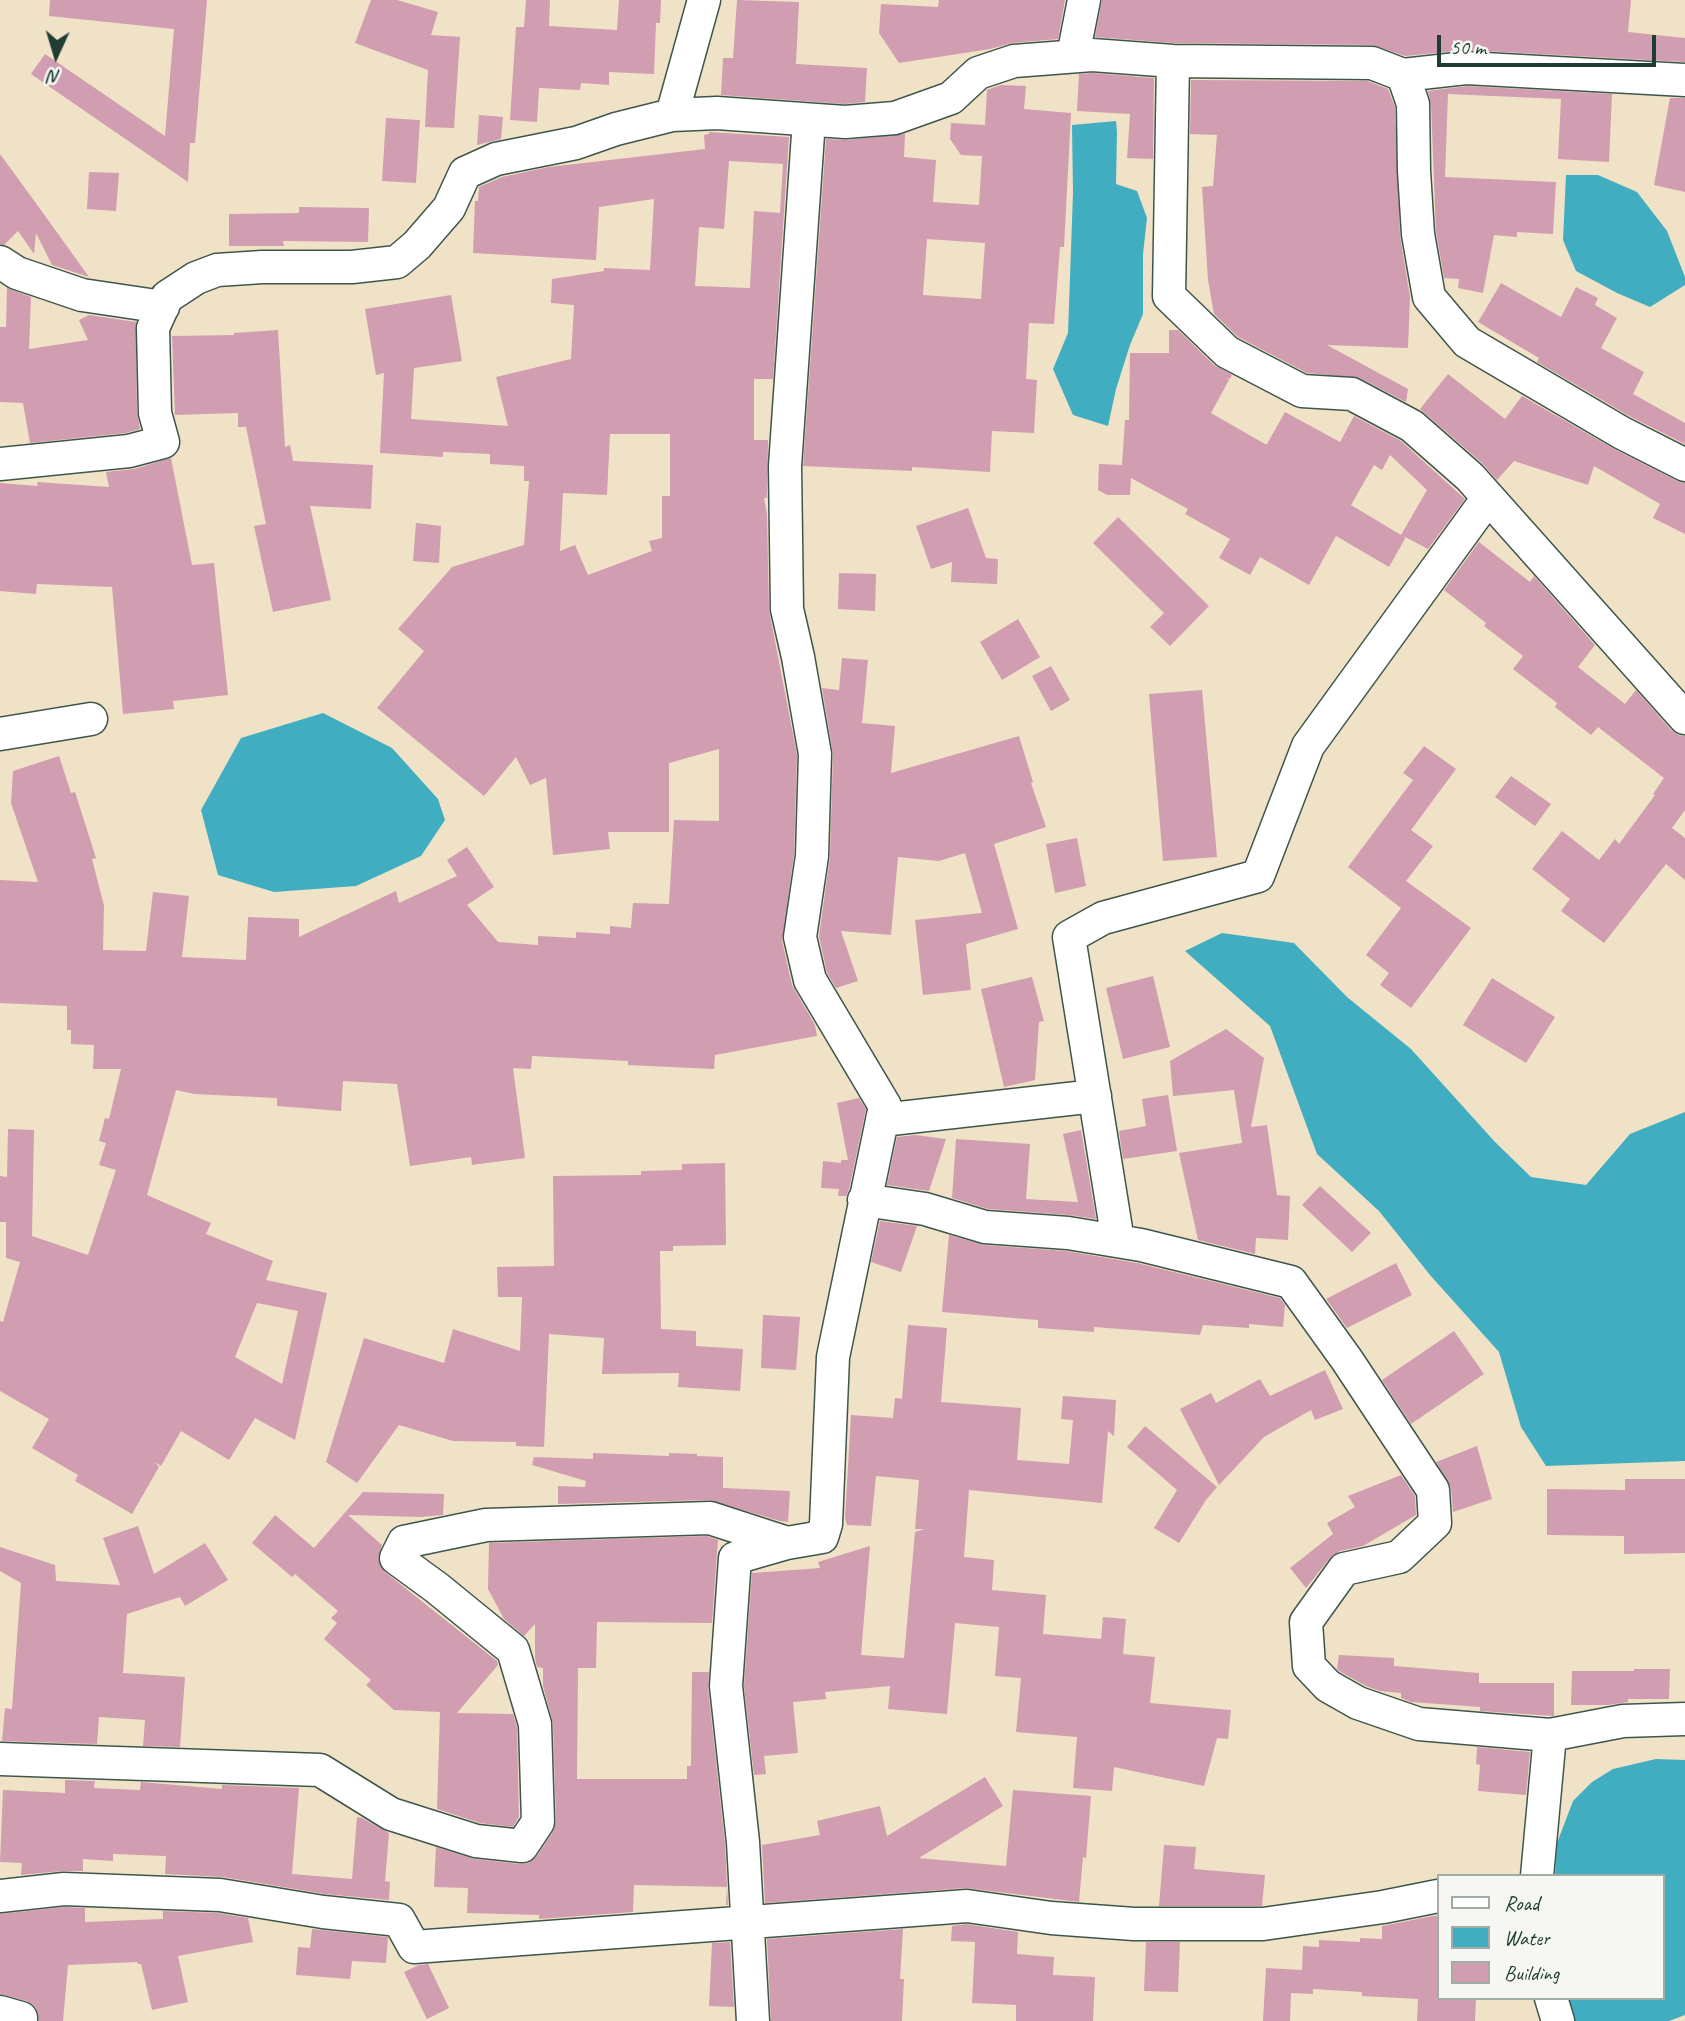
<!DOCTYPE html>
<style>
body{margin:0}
#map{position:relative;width:1685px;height:2021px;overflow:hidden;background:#f0e2c7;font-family:Caveat,sans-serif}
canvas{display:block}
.legend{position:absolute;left:1437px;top:1874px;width:228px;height:126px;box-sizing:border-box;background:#f6f6f2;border:2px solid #a0aca6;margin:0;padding:9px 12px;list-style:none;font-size:21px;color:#1f3d34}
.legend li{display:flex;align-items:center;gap:14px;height:35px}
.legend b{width:35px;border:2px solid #a0aca6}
.north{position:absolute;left:21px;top:21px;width:70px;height:70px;-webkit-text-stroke:5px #f6f6f2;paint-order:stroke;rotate:184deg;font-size:19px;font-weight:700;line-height:28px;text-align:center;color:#1f3d34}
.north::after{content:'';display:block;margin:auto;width:24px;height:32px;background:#1f3d34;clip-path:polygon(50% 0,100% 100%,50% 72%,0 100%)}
.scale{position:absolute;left:1437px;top:35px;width:219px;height:32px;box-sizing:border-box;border:4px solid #1f3d34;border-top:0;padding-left:9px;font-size:21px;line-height:24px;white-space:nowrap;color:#1f3d34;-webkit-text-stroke:5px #f6f6f2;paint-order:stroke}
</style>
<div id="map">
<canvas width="1685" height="2021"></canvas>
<ul class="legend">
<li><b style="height:9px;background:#fff"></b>Road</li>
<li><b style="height:19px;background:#41adc0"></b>Water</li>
<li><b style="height:19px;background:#d19db1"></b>Building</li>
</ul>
<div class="north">N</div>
<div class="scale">50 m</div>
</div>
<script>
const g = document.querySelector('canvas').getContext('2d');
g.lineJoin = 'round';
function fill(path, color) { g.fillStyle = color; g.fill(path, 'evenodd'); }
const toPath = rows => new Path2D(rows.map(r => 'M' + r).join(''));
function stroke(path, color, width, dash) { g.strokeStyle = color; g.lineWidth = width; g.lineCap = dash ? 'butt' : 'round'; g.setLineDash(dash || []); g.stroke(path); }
fill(toPath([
 [1116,121,1117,132,1116,184,1137,191,1147,218,1143,254,1143,314,1130,345,1116,389,1108,426,1073,415,1053,369,1068,333,1073,193,1072,125],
 [1566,175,1598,175,1637,192,1667,231,1685,277,1685,285,1650,307,1617,293,1576,271,1563,240],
 [323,713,392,748,438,799,445,820,421,856,356,886,274,892,218,875,201,810,241,738],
 [1222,933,1294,943,1347,997,1411,1049,1495,1142,1531,1177,1586,1185,1630,1134,1685,1112,1685,1461,1546,1466,1521,1427,1499,1352,1430,1275,1379,1211,1317,1154,1270,1026,1185,951],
 [1656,1759,1685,1760,1685,2015,1669,2021,1571,2021,1557,1998,1662,1998,1662,1876,1555,1876,1557,1843,1573,1801,1592,1782,1613,1769]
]), '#41adc0');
fill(toPath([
 [50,0,207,0,195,143,190,143,188,182,31,74,45,54,165,136,174,29,49,16],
 [371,0,397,0,438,12,431,35,460,37,454,128,425,127,428,70,355,43],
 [526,0,550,0,549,26,617,30,619,0,661,0,660,23,656,23,654,74,609,72,609,85,581,83,580,90,539,88,537,122,510,120,516,27,524,27],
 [737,0,799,2,796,64,867,68,865,102,845,104,721,95,723,58,733,58],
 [939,0,1065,0,1058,39,1012,43,990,49,899,63,879,33,881,4,938,7],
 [1102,0,1631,0,1628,32,1685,38,1685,62,1467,50,1405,56,1372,45,1174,43,1095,37],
 [1092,73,1154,78,1153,159,1127,158,1130,114,1077,111,1079,74],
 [1191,80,1368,81,1388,89,1395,107,1400,235,1410,297,1408,348,1327,345,1408,389,1406,402,1360,378,1307,373,1238,337,1214,314,1208,280,1202,187,1213,186,1217,135,1190,134],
 [1001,85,1026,86,1024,109,1071,113,1064,247,1060,247,1054,324,1029,323,1026,379,1037,380,1034,433,992,431,990,472,912,467,912,471,803,466,826,139,846,140,905,134,904,157,936,160,933,202,979,205,982,156,961,155,950,139,951,123,985,125,987,90],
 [927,239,985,243,981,299,923,295],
 [1467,86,1612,94,1609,162,1558,159,1561,99,1448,94,1445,177,1556,182,1553,234,1517,232,1517,237,1494,235,1483,293,1458,288,1459,279,1444,278,1436,232,1431,104,1428,91],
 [1670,98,1685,98,1685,192,1654,185],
 [479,115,503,117,501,139,477,145],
 [386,118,420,120,416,183,382,181],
 [709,132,789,137,773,379,754,379,754,440,768,440,767,498,764,498,767,514,769,610,797,755,794,854,782,941,792,985,815,1025,817,1036,715,1055,714,1069,628,1065,628,1061,532,1056,531,1069,513,1068,525,1158,472,1165,471,1157,410,1166,397,1084,343,1081,341,1111,277,1106,277,1098,194,1094,176,1090,147,1195,211,1223,206,1234,273,1261,266,1280,327,1293,295,1440,255,1418,229,1460,181,1431,161,1466,155,1462,159,1467,132,1514,75,1481,78,1475,32,1448,49,1419,0,1391,0,1321,3,1322,20,1262,6,1258,6,1222,0,1222,0,1176,7,1177,8,1129,34,1130,32,1236,88,1255,116,1170,99,1165,106,1143,99,1141,105,1118,109,1119,121,1069,93,1069,94,1045,71,1044,71,1030,67,1030,67,1006,0,1003,0,880,38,882,11,803,13,771,59,756,71,793,75,792,96,858,92,859,104,906,103,950,146,951,153,892,189,896,182,957,246,960,248,917,299,919,299,937,396,891,399,903,457,876,447,860,467,847,494,887,467,905,498,942,538,945,538,936,576,938,576,932,610,934,610,926,631,928,633,903,669,904,674,820,719,821,719,749,669,763,669,832,608,832,610,849,553,855,546,778,530,785,516,757,484,796,377,708,424,651,398,629,452,567,524,545,529,481,524,481,524,466,490,464,490,454,443,452,443,457,380,453,384,373,376,375,365,309,451,295,462,361,414,368,411,419,508,426,496,377,571,359,574,305,551,303,552,279,604,271,604,268,650,270,654,199,599,207,596,260,473,253,475,201,478,201,479,187,502,177,549,167,705,149,704,135,709,134],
 [729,161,783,164,780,213,754,211,750,288,695,286,699,227,724,229],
 [610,434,670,434,670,496,662,496,662,538,649,541,652,551,588,575,575,545,560,551,563,493,607,495],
 [257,1303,298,1311,282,1384,235,1357],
 [0,154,38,206,89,277,52,265,36,233,34,254,18,231,4,245,0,244],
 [89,172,119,173,116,211,87,209],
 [299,207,369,208,368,242,283,241,284,246,229,246,229,214,299,213],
 [1501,283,1561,317,1576,287,1598,298,1595,305,1617,318,1601,348,1644,372,1633,394,1685,423,1685,444,1631,417,1537,362,1539,358,1478,322],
 [7,288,31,297,29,349,88,340,79,320,89,315,136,322,137,413,140,429,126,433,30,443,23,403,0,402,0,327,6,327],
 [278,330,285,447,290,445,293,461,373,465,371,509,310,506,331,600,273,612,254,526,266,524,246,427,238,427,238,413,175,415,172,336,234,335,234,333],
 [1169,330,1178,330,1214,365,1232,375,1230,379,1226,378,1229,380,1211,413,1265,444,1267,444,1285,412,1340,442,1354,416,1401,441,1465,499,1428,549,1403,536,1406,537,1389,567,1336,536,1309,585,1260,557,1250,575,1219,558,1230,539,1185,514,1188,509,1131,478,1130,495,1107,495,1098,490,1099,464,1122,465,1125,420,1129,420,1130,353,1169,353],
 [1390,455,1427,490,1401,535,1351,505,1374,465,1382,470],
 [1448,374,1505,419,1522,396,1614,449,1677,481,1685,483,1685,534,1653,518,1660,504,1594,466,1588,485,1514,461,1497,480,1482,463,1420,409],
 [171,458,192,565,214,563,228,695,173,701,174,709,123,714,112,587,37,584,36,594,0,591,0,483,38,486,37,482,109,487,106,472,134,469],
 [968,508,986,558,998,559,997,584,951,582,952,562,931,569,916,526],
 [1118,517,1209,606,1170,646,1150,627,1164,613,1093,543],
 [416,523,441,526,439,563,413,561],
 [1479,542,1530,582,1534,576,1595,645,1578,667,1625,704,1636,690,1671,730,1679,735,1685,736,1685,810,1672,828,1685,838,1685,880,1666,864,1604,943,1561,911,1570,899,1532,869,1562,831,1599,860,1615,839,1619,844,1655,795,1653,794,1664,778,1598,727,1591,735,1555,707,1557,703,1513,669,1523,656,1484,626,1486,623,1444,590],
 [839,573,876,574,875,611,838,609],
 [1018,619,1040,657,1002,680,980,642],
 [842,658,868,660,862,723,895,726,891,773,1019,736,1033,782,1031,783,1046,827,994,844,1018,929,966,944,971,990,923,995,915,920,982,913,965,853,939,861,898,857,891,935,841,931,858,981,836,988,827,973,819,936,830,857,833,754,822,688,839,690],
 [1051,666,1070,700,1051,711,1032,676],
 [1202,690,1217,857,1163,861,1149,694],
 [1424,746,1456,769,1411,830,1433,846,1406,881,1471,928,1411,1008,1380,985,1389,973,1366,955,1401,908,1348,867,1413,780,1403,773],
 [1511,776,1551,804,1535,826,1495,797],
 [1077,838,1086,886,1055,893,1046,844],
 [1153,976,1170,1047,1123,1059,1106,988],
 [1032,977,1044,1021,1039,1022,1035,1080,1004,1087,981,989],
 [1492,978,1555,1017,1526,1063,1463,1025],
 [1226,1029,1264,1058,1251,1127,1267,1125,1277,1195,1290,1196,1288,1240,1256,1238,1255,1254,1198,1240,1179,1153,1242,1143,1234,1090,1173,1096,1170,1061],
 [1168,1095,1177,1151,1123,1159,1119,1131,1146,1126,1142,1099],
 [859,1098,866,1109,849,1190,846,1196,838,1196,839,1189,821,1188,823,1161,841,1163,841,1160,848,1160,837,1103],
 [1081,1130,1096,1219,1069,1215,988,1209,952,1198,956,1139,1030,1144,1026,1199,1078,1202,1063,1134],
 [915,1135,946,1139,929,1191,887,1185,897,1137],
 [725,1163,726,1245,673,1246,673,1251,660,1251,661,1329,696,1331,696,1346,743,1349,740,1391,678,1387,679,1373,602,1374,604,1338,549,1334,544,1447,516,1446,516,1442,453,1441,399,1425,357,1483,326,1462,364,1338,444,1363,453,1329,520,1351,522,1297,498,1297,497,1267,554,1266,553,1176,641,1175,641,1171,682,1170,682,1164],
 [1320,1186,1371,1233,1352,1252,1302,1205],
 [880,1221,917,1226,901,1272,871,1262],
 [949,1235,984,1245,1066,1251,1137,1263,1280,1298,1285,1305,1283,1327,1249,1324,1249,1328,1203,1325,1200,1335,1094,1327,1094,1332,1038,1328,1038,1320,942,1312],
 [1396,1263,1412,1295,1347,1328,1326,1299],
 [763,1315,800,1317,796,1370,761,1368],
 [908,1325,947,1328,941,1402,1021,1408,1017,1460,1069,1464,1073,1420,1061,1419,1063,1396,1116,1400,1114,1436,1108,1431,1102,1503,969,1490,964,1557,994,1560,992,1590,1046,1595,1043,1634,1101,1639,1103,1617,1126,1619,1123,1654,1155,1657,1150,1703,1231,1710,1228,1739,1217,1738,1204,1786,1114,1767,1112,1791,1073,1788,1077,1737,1016,1732,1021,1678,995,1676,999,1627,955,1623,947,1714,888,1709,890,1686,825,1692,826,1699,793,1702,798,1753,764,1756,766,1774,754,1775,744,1686,752,1573,820,1568,818,1562,870,1546,861,1655,904,1658,915,1532,925,1529,915,1529,919,1480,876,1476,871,1526,847,1525,845,1518,851,1415,893,1418,895,1398,902,1399],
 [1454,1331,1484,1374,1411,1424,1382,1380],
 [1325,1370,1343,1409,1315,1420,1311,1410,1264,1437,1219,1485,1180,1409,1211,1393,1216,1403,1260,1379,1270,1396],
 [1145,1426,1217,1487,1206,1500,1179,1543,1154,1528,1177,1490,1127,1447],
 [1477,1446,1492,1499,1453,1512,1451,1488,1436,1462],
 [593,1453,669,1456,669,1453,697,1454,697,1456,723,1457,723,1488,790,1491,788,1522,780,1521,709,1500,558,1504,558,1486,585,1487,586,1481,532,1465,534,1457,593,1459],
 [1401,1475,1415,1496,1416,1515,1363,1546,1340,1551,1330,1558,1306,1588,1290,1568,1333,1534,1327,1523,1355,1507,1348,1496],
 [1625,1479,1685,1479,1685,1553,1624,1554,1624,1536,1547,1535,1547,1489,1625,1490],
 [363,1492,444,1494,443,1515,421,1517,348,1515,382,1545,378,1559,385,1572,497,1661,498,1665,457,1713,513,1714,517,1727,519,1817,513,1827,480,1823,437,1809,440,1712,394,1710,366,1685,371,1680,324,1639,337,1623,331,1618,338,1611,295,1574,292,1577,252,1543,275,1515,314,1548],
 [138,1526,154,1574,205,1543,228,1580,185,1606,180,1597,127,1614,123,1673,185,1677,180,1747,143,1746,145,1720,99,1717,97,1744,2,1741,5,1708,12,1709,21,1583,0,1571,0,1547,55,1565,56,1581,120,1585,103,1538],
 [707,1536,718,1540,712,1623,597,1622,596,1668,578,1668,577,1773,577,1779,687,1779,687,1766,691,1766,692,1672,709,1672,708,1688,725,1844,728,1905,726,1905,727,1887,634,1885,633,1912,539,1919,539,1915,467,1913,468,1888,434,1887,436,1847,474,1859,520,1864,529,1863,537,1856,553,1832,556,1821,553,1723,543,1686,543,1668,537,1667,535,1658,535,1624,524,1636,504,1619,488,1589,489,1543],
 [1339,1655,1394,1658,1394,1666,1479,1673,1479,1683,1554,1683,1554,1716,1480,1711,1480,1707,1411,1702,1401,1698,1401,1693,1380,1691,1366,1686,1339,1671,1337,1669],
 [1634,1669,1670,1669,1669,1699,1628,1699,1628,1702,1608,1705,1571,1705,1572,1671,1634,1671],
 [1477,1747,1530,1752,1526,1795,1478,1791,1480,1765,1476,1764],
 [985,1777,1003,1806,919,1858,1006,1866,1013,1790,1091,1796,1086,1858,1083,1857,1079,1902,966,1888,765,1903,762,1845,820,1835,817,1821,880,1806,887,1836],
 [65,1780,95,1781,94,1788,140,1790,141,1782,222,1789,222,1785,299,1788,292,1874,352,1879,357,1817,362,1818,389,1833,385,1881,390,1882,389,1900,325,1894,223,1877,165,1874,166,1856,113,1854,113,1861,83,1859,83,1871,62,1871,21,1875,22,1863,0,1862,3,1790,65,1793],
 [1164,1845,1196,1847,1194,1869,1265,1875,1262,1906,1159,1906],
 [65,1907,85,1908,85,1922,163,1919,163,1911,218,1913,248,1918,253,1942,178,1956,188,2002,152,2010,141,1964,138,1964,137,1962,68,1965,63,2021,39,2021,36,2008,27,2001,0,1994,0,1914],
 [1433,1916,1438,1916,1438,1998,1476,1998,1475,2021,1417,2021,1418,1999,1362,1996,1362,1992,1313,1989,1313,1994,1291,1993,1290,2021,1263,2021,1266,1968,1302,1970,1303,1946,1319,1947,1319,1940,1360,1942,1360,1938,1382,1939,1382,1926],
 [966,1924,1018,1932,1017,1954,1054,1957,1053,1975,1095,1977,1093,2021,1016,2021,1016,2005,972,2003,975,1942,951,1941,952,1926],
 [312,1929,388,1937,386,1963,352,1961,350,1979,296,1975,298,1947,310,1948],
 [903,1929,900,1979,904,1979,902,2021,771,2021,767,1939],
 [730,1942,734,2007,709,2006,712,1943],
 [1146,1942,1180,1942,1178,1992,1144,1991],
 [428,1964,449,2008,427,2019,404,1972,419,1965]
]), '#d19db1');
const street = toPath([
 [1073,56,1084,0],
 [1173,61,1169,296,1227,352,1302,391,1352,394,1412,426,1470,477,1685,718],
 [1403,75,1466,68,1685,80],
 [672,115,704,0],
 [0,262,17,273,82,295,163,307],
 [0,464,129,451,163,442,155,413,153,328,167,297,196,278,217,270,262,267,352,267,397,262,417,245,449,208,465,173,496,159,576,143,616,129,672,115,717,113,845,122,895,118,951,98,978,73,1014,61,1092,55,1173,61,1372,63,1403,75,1413,104,1414,171,1418,234,1429,297,1467,342,1622,433,1685,465],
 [0,734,91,719],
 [882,1120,1095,1096],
 [864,1200,925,1209,985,1227,1068,1233,1141,1245,1291,1282,1347,1360,1433,1490,1435,1523,1399,1557,1344,1569,1306,1622,1309,1666,1328,1686,1358,1703,1419,1724,1550,1735,1623,1721,1685,1719],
 [1118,1241,1069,937,1103,918,1258,876,1308,746,1488,498],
 [0,1759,320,1770,391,1814,476,1841,522,1846,538,1822,535,1724,513,1650,437,1588,396,1558,404,1542,486,1525,710,1518,787,1543],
 [1537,1876,1550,1735],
 [0,1896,64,1889,220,1895,323,1912,399,1920,414,1947,967,1906,1051,1918,1134,1924,1263,1924,1383,1907,1438,1896],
 [1551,1998,1558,2021],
 [0,2012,21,2018,21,2021],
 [753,2021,743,1842,726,1686,735,1558,787,1543,822,1537,826,1524,833,1357,885,1106,810,980,800,937,812,856,815,754,798,657,787,609,785,466,809,120]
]);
stroke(street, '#3e564a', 35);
stroke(street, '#fff', 32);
</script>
